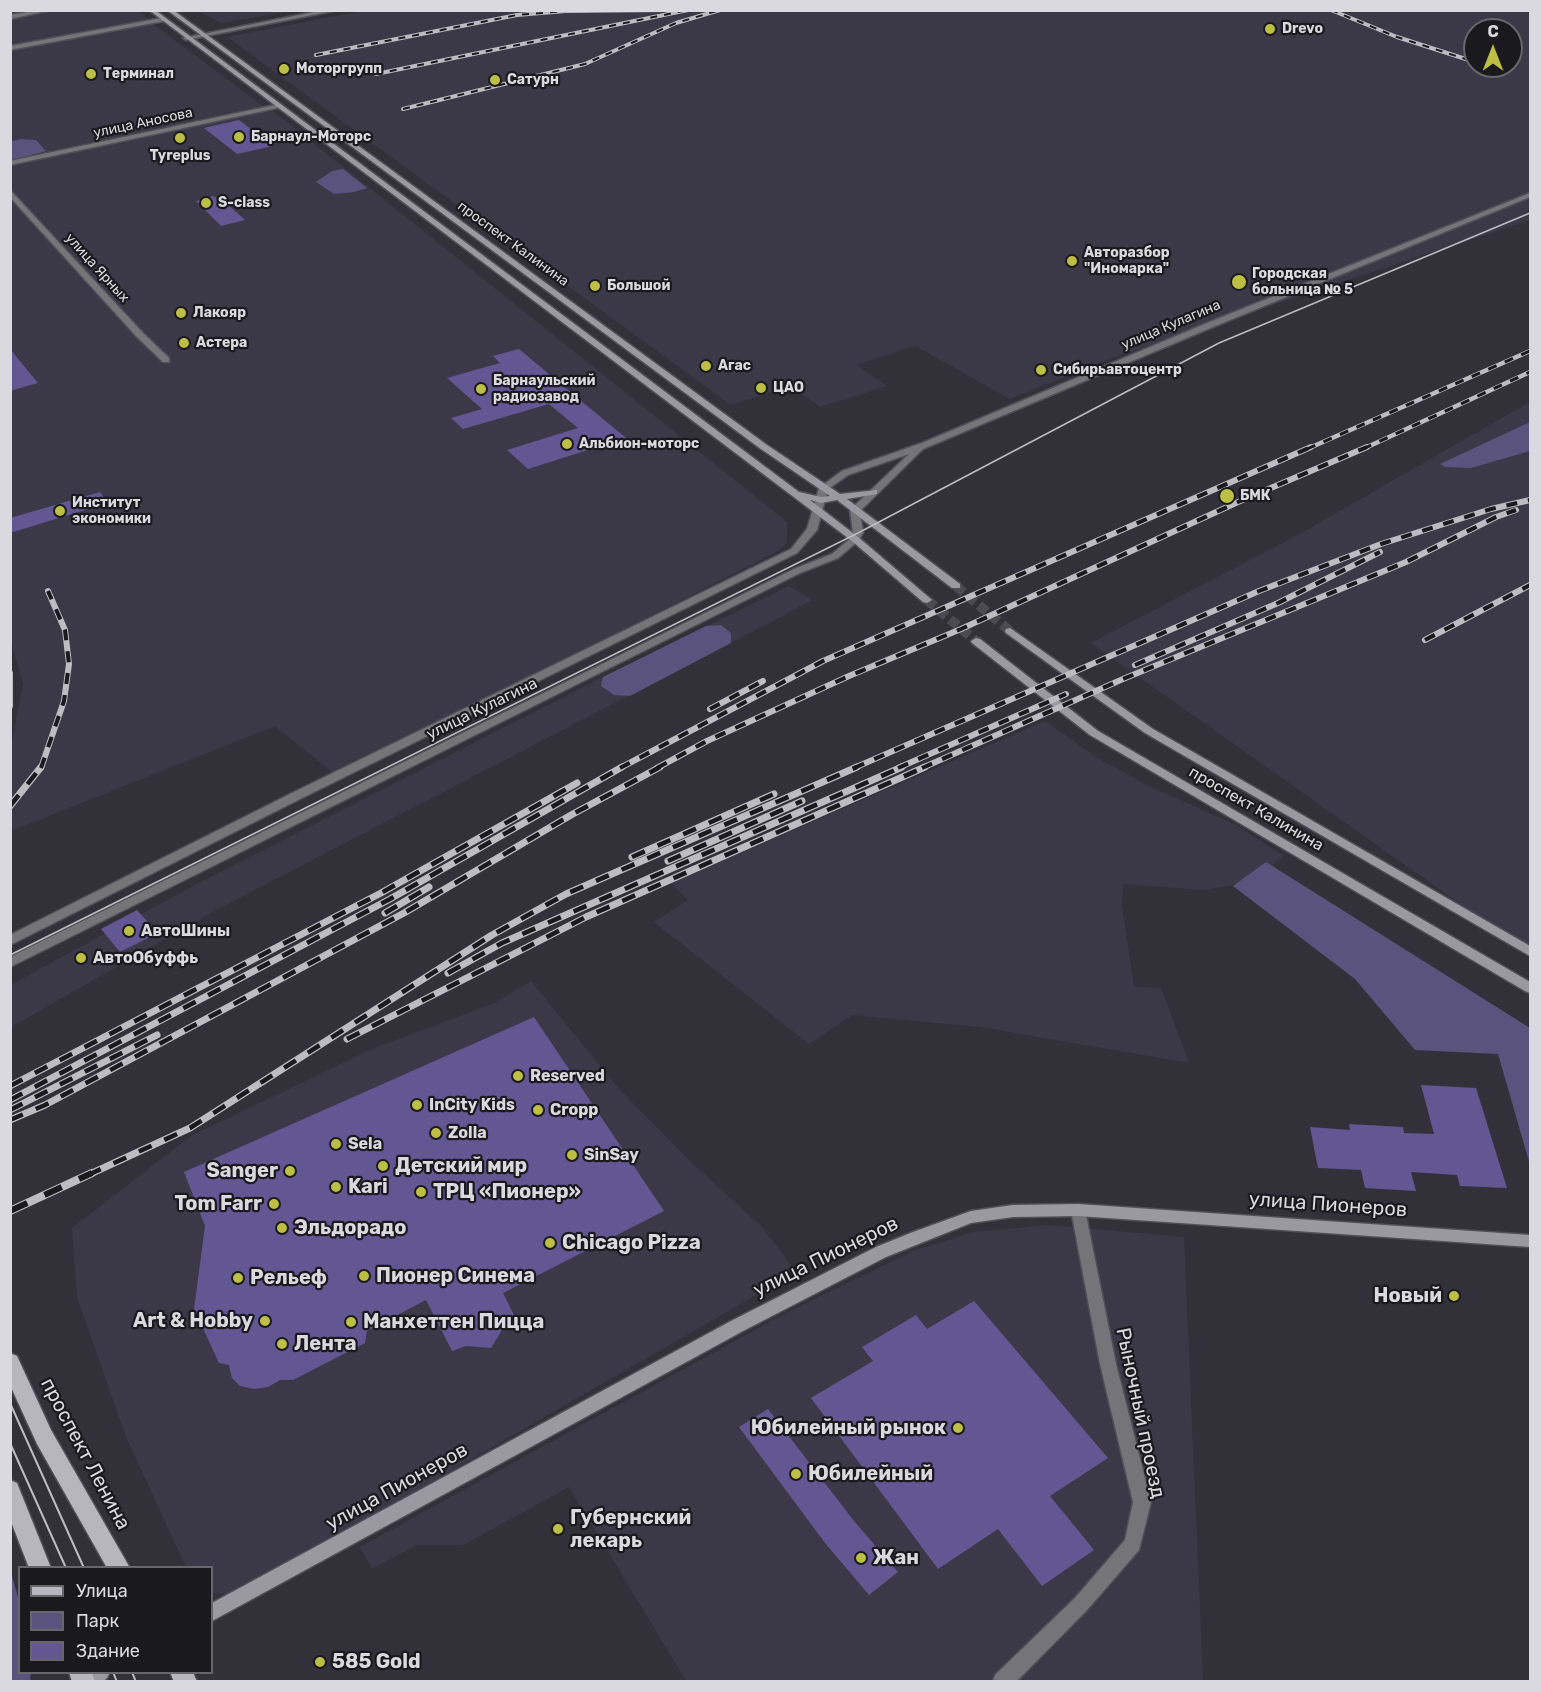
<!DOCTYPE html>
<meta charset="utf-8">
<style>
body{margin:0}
#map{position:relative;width:1541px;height:1692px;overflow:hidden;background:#32313a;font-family:Rubik,sans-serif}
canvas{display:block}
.frame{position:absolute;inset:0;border:12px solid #dad9df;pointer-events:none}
.legend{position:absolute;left:18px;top:1566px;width:195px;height:108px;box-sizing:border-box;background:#1a191d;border:2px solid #67666b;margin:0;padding:8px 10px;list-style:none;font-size:18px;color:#dad9df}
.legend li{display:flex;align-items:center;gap:12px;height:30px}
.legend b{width:30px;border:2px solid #67666b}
.north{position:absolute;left:1463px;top:18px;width:60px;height:60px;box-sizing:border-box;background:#1a191d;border:2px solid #67666b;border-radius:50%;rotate:0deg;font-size:16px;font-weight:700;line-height:24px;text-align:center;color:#dad9df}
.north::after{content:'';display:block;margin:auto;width:21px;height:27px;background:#bcbf44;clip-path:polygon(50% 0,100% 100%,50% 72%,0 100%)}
</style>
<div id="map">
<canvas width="1541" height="1692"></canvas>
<div class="frame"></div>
<ul class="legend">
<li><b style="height:8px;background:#b7b6bf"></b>Улица</li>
<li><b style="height:16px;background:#5a537d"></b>Парк</li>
<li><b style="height:16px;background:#625793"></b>Здание</li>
</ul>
<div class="north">С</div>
</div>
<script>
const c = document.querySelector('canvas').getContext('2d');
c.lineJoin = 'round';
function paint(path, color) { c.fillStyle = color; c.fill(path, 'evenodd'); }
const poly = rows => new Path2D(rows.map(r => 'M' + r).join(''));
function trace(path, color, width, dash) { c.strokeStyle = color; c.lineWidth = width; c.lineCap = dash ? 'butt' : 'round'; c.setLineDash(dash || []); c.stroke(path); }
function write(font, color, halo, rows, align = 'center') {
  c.font = font + ' Rubik,sans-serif'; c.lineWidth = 4.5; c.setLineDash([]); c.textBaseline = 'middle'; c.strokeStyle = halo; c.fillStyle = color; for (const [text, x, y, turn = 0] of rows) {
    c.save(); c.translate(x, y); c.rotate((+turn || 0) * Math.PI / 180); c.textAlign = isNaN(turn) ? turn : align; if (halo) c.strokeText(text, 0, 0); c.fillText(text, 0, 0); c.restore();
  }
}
const built = poly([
 [367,10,1530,11,1530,220,1109,359,1010,399,915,346,856,365,887,386,820,407,790,386,731,405,227,37],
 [1475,30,1511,30,1511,66,1475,66],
 [11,11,137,11,150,20,11,46],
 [198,11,291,11,221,23],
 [153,24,263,106,11,159,11,50],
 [272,110,787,522,787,543,778,551,572,656,332,772,275,726,11,831,11,746,23,684,10,638,11,166],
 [1530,402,1530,948,1473,913,1091,643,1296,536],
 [789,586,813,600,218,909,11,1027,11,986,16,982,195,885,603,677],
 [1045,721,1096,757,1147,785,1236,825,1284,856,1249,882,1204,890,1123,884,1122,906,1134,987,1161,988,1189,1063,981,1027,852,1015,809,1044,654,922,688,900,671,883],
 [531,981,618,1088,692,1163,762,1227,796,1272,236,1595,212,1593,212,1568,186,1567,126,1437,77,1297,72,1228,191,1136,372,1049,492,1004],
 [1049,1225,1184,1237,1203,1681,686,1681,569,1487,463,1545,416,1545,372,1569,360,1547,782,1315,913,1251,973,1232]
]);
const green = poly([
 [22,139,36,140,46,151,11,161,11,141],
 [343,169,367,188,354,192,334,194,316,182,332,171],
 [1530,422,1530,451,1471,468,1445,467,1440,464],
 [721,625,731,633,731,643,630,696,614,695,601,686,603,677,706,626],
 [1266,862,1530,1028,1530,1165,1498,1054,1415,1050,1355,979,1233,886],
 [11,1572,19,1601,20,1672,31,1673,30,1681,11,1681]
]);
const building = poly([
 [239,120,273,146,237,154,204,128],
 [213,196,225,202,245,220,221,226,196,201],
 [10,349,38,383,10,391],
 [519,349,586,405,626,438,528,469,507,450,578,428,549,404,463,429,451,418,482,409,447,378,500,363,493,356],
 [100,492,108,503,10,533,10,518],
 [137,910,158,933,120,952,101,929],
 [534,1017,664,1211,503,1293,517,1321,502,1330,491,1348,466,1346,452,1351,426,1300,367,1331,365,1343,293,1380,280,1380,268,1387,254,1389,240,1386,232,1378,229,1365,219,1363,194,1309,205,1226,184,1172],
 [1421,1085,1476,1088,1507,1188,1460,1186,1457,1175,1411,1172,1416,1191,1365,1188,1361,1170,1318,1168,1310,1127,1350,1130,1349,1124,1403,1127,1404,1133,1434,1134],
 [974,1301,1108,1458,1050,1496,1094,1550,1042,1586,998,1529,938,1569,811,1398,873,1361,862,1347,916,1315,927,1329],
 [768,1409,854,1521,898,1572,869,1595,825,1543,739,1427]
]);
const secondaryTunnel = poly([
 [956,586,1010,631],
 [927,600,976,641]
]);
const street = poly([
 [37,10,51,10,10,19,10,15,37,10],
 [324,10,338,10,186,40,183,38,324,10],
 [162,18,164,21,10,50,10,46,162,18],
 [280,104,282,105,282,107,10,165,10,161,280,104],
 [10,190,143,333,169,358,169,362,163,362,137,337,10,197,10,190],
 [1530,193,1530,197,1213,327,923,449,860,511,863,533,858,541,838,558,800,573,10,967,10,957,794,569,832,554,851,538,853,533,850,510,852,508,909,454,848,475,828,489,817,530,797,553,300,799,10,945,10,935,292,793,791,549,807,529,819,488,842,471,922,443,1207,323,1530,193],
 [1078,1204,1083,1206,1085,1210,1116,1364,1151,1502,1139,1550,1087,1610,1016,1682,993,1682,995,1675,1075,1598,1125,1540,1133,1502,1100,1364,1071,1210,1073,1206,1078,1204]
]);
const secondary = poly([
 [149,10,155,10,799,492,821,497,830,496,761,449,167,10,173,10,767,445,840,494,877,490,877,494,847,499,960,584,960,588,952,588,837,500,821,503,810,500,858,537,932,600,927,603,923,602,852,541,149,10],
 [1010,628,1153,729,1530,946,1530,956,1145,733,1006,633,1005,631,1006,629,1010,628],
 [976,638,980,639,1098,731,1530,982,1530,993,1525,991,1090,735,972,643,971,641,976,638],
 [1078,1204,1530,1235,1530,1247,1078,1216,1013,1217,971,1223,886,1257,743,1331,212,1621,212,1603,731,1321,876,1247,913,1232,971,1211,1013,1205,1078,1204],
 [83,1672,110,1672,107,1678,102,1682,75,1682,77,1675,83,1672]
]);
const primary = poly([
 [10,1353,17,1356,51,1430,130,1568,107,1568,37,1444,10,1385,10,1353],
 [10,1480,17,1483,51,1568,29,1568,10,1519,10,1480],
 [69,1672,92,1672,95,1682,72,1682,69,1672],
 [170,1672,193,1672,197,1682,174,1682,170,1672]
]);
const tramFar1 = poly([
 [10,955,858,533,1219,343,1530,213]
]);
const tram = poly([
 [10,1403,84,1568],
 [10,1443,66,1568],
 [113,1672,117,1682],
 [132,1672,136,1682]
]);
const railFar4 = poly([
 [1331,10,1397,37,1475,62],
 [316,55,517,15,566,11,666,10],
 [1488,66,1497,69],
 [376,74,688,10],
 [403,109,585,64,676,23,720,10]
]);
const railFar3 = poly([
 [1307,449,1530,351],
 [1363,449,1530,372]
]);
const railFar2 = poly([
 [1425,640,1530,585],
 [1135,665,1278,603,1380,552],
 [10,673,10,706],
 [710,709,763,681],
 [41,768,64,701,69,664,65,630,48,591],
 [620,768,823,661,1311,447],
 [657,768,707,741,849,676,961,629,1238,502,1367,447],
 [854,768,1259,591,1381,544,1491,509,1530,500],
 [898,768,1066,694],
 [922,768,1123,679,1406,562,1496,517,1516,510]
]);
const railFar1 = poly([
 [10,806,41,767],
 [632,857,774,794],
 [668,861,802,801],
 [385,913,429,887],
 [448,973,502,943,902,767],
 [347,1039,586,917,925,767],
 [10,1086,381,893,577,783],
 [10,1100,390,899,622,767],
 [10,1110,157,1035],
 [10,1120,45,1105,404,913,571,815,660,767],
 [88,1175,190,1128,492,935,566,894,857,767]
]);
const rail = poly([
 [10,1211,92,1173]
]);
const markers = [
 [1270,29,6,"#bcbf44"],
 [284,69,6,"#bcbf44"],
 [91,74,6,"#bcbf44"],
 [495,80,6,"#bcbf44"],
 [239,137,6,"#bcbf44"],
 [180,138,6,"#bcbf44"],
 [206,203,6,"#bcbf44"],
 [1072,261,6,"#bcbf44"],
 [1239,282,8,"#bcbf44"],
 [595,286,6,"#bcbf44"],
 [181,313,6,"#bcbf44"],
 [184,343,6,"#bcbf44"],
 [706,366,6,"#bcbf44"],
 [1041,370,6,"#bcbf44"],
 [761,388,6,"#bcbf44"],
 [481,389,6,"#bcbf44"],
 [567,444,6,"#bcbf44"],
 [1227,496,8,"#bcbf44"],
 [60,511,6,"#bcbf44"],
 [129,931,6,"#bcbf44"],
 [81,958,6,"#bcbf44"],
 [518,1076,6,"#bcbf44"],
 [417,1105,6,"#bcbf44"],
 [538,1110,6,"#bcbf44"],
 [436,1133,6,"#bcbf44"],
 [336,1144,6,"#bcbf44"],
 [572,1155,6,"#bcbf44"],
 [383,1166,6,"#bcbf44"],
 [290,1171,6,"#bcbf44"],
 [336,1187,6,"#bcbf44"],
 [421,1192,6,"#bcbf44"],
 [274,1204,6,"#bcbf44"],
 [282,1228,6,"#bcbf44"],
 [550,1243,6,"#bcbf44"],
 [364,1276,6,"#bcbf44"],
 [238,1278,6,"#bcbf44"],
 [1454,1296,6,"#bcbf44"],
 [265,1321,6,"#bcbf44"],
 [351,1322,6,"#bcbf44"],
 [282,1344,6,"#bcbf44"],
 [958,1428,6,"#bcbf44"],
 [796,1474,6,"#bcbf44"],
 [558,1529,6,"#bcbf44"],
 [861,1558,6,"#bcbf44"],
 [320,1662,6,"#bcbf44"]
];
const farPoinames = [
 ["Drevo",1282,29],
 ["Моторгрупп",296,69],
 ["Терминал",103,74],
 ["Сатурн",507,80],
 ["Барнаул-Моторс",251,137],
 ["Tyreplus",180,156,"center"],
 ["S-class",218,203],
 ["Авторазбор",1084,253],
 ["\"Иномарка\"",1084,269],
 ["Городская",1252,274],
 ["больница № 5",1252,290],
 ["Большой",607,286],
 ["Лакояр",193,313],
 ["Астера",196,343],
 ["Агас",718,366],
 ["Сибирьавтоцентр",1053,370],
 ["Барнаульский",493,381],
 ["радиозавод",493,397],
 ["ЦАО",773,388],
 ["Альбион-моторс",579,444],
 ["БМК",1240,496],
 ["Институт",72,503],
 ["экономики",72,519]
];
const farStreetnames = [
 ["улица Аносова",143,123,-12],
 ["проспект Калинина",513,244,36],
 ["улица Ярных",97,268,48],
 ["улица Кулагина",1171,325,-23]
];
const streetNames = [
 ["улица Кулагина",482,709,-26],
 ["проспект Калинина",1256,809,30]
];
const poiNames = [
 ["АвтоШины",141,931],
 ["АвтоОбуффь",93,958],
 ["Reserved",530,1076],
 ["InCity Kids",429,1105],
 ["Cropp",550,1110],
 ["Zolla",448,1133],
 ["Sela",348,1144],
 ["SinSay",584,1155]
];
const nearPoinames = [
 ["Детский мир",395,1166],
 ["Sanger",278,1171,"right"],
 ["Kari",348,1187],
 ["ТРЦ «Пионер»",433,1192],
 ["Tom Farr",262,1204,"right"],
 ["Эльдорадо",294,1228],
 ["Chicago Pizza",562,1243],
 ["Пионер Синема",376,1276],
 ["Рельеф",250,1278],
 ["Новый",1442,1296,"right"],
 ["Art & Hobby",253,1321,"right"],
 ["Манхеттен Пицца",363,1322],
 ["Лента",294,1344],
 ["Юбилейный рынок",946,1428,"right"],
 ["Юбилейный",808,1474],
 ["Губернский",570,1518],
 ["лекарь",570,1541],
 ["Жан",873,1558],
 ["585 Gold",332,1662]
];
const nearStreetnames = [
 ["улица Пионеров",1328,1205,4],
 ["улица Пионеров",826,1257,-26],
 ["Рыночный проезд",1140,1413,78],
 ["проспект Ленина",85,1454,62],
 ["улица Пионеров",397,1487,-29]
];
paint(built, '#3b3948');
paint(green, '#5a537d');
paint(building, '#625793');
trace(secondaryTunnel, '#4b4a53', 10, [10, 5]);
trace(street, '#504f58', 3);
trace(secondary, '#504f58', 3);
trace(primary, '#504f58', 3);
paint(street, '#757479');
paint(secondary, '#9a99a1');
paint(primary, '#b7b6bf');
trace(tramFar1, '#bdbcc2', 1.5);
trace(tram, '#bdbcc2', 2);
trace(railFar4, '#bdbcc2', 4);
trace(railFar3, '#bdbcc2', 4.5);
trace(railFar2, '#bdbcc2', 6);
trace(railFar1, '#bdbcc2', 7);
trace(rail, '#bdbcc2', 8);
trace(railFar4, '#1a191d', 2, [7]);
trace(railFar3, '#1a191d', 3, [9]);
trace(railFar2, '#1a191d', 4, [11]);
trace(railFar1, '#1a191d', 4.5, [14]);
trace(rail, '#1a191d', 6, [19]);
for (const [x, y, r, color] of markers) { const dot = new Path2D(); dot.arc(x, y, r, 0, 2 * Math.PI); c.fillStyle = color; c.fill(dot); trace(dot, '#1a191d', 2); }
write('bold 14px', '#dad9df', '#1a191d', farPoinames, 'left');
write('14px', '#dad9df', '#1a191d', farStreetnames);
write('16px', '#dad9df', '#1a191d', streetNames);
write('bold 16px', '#dad9df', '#1a191d', poiNames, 'left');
write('bold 20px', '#dad9df', '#1a191d', nearPoinames, 'left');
write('20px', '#dad9df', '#1a191d', nearStreetnames);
</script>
